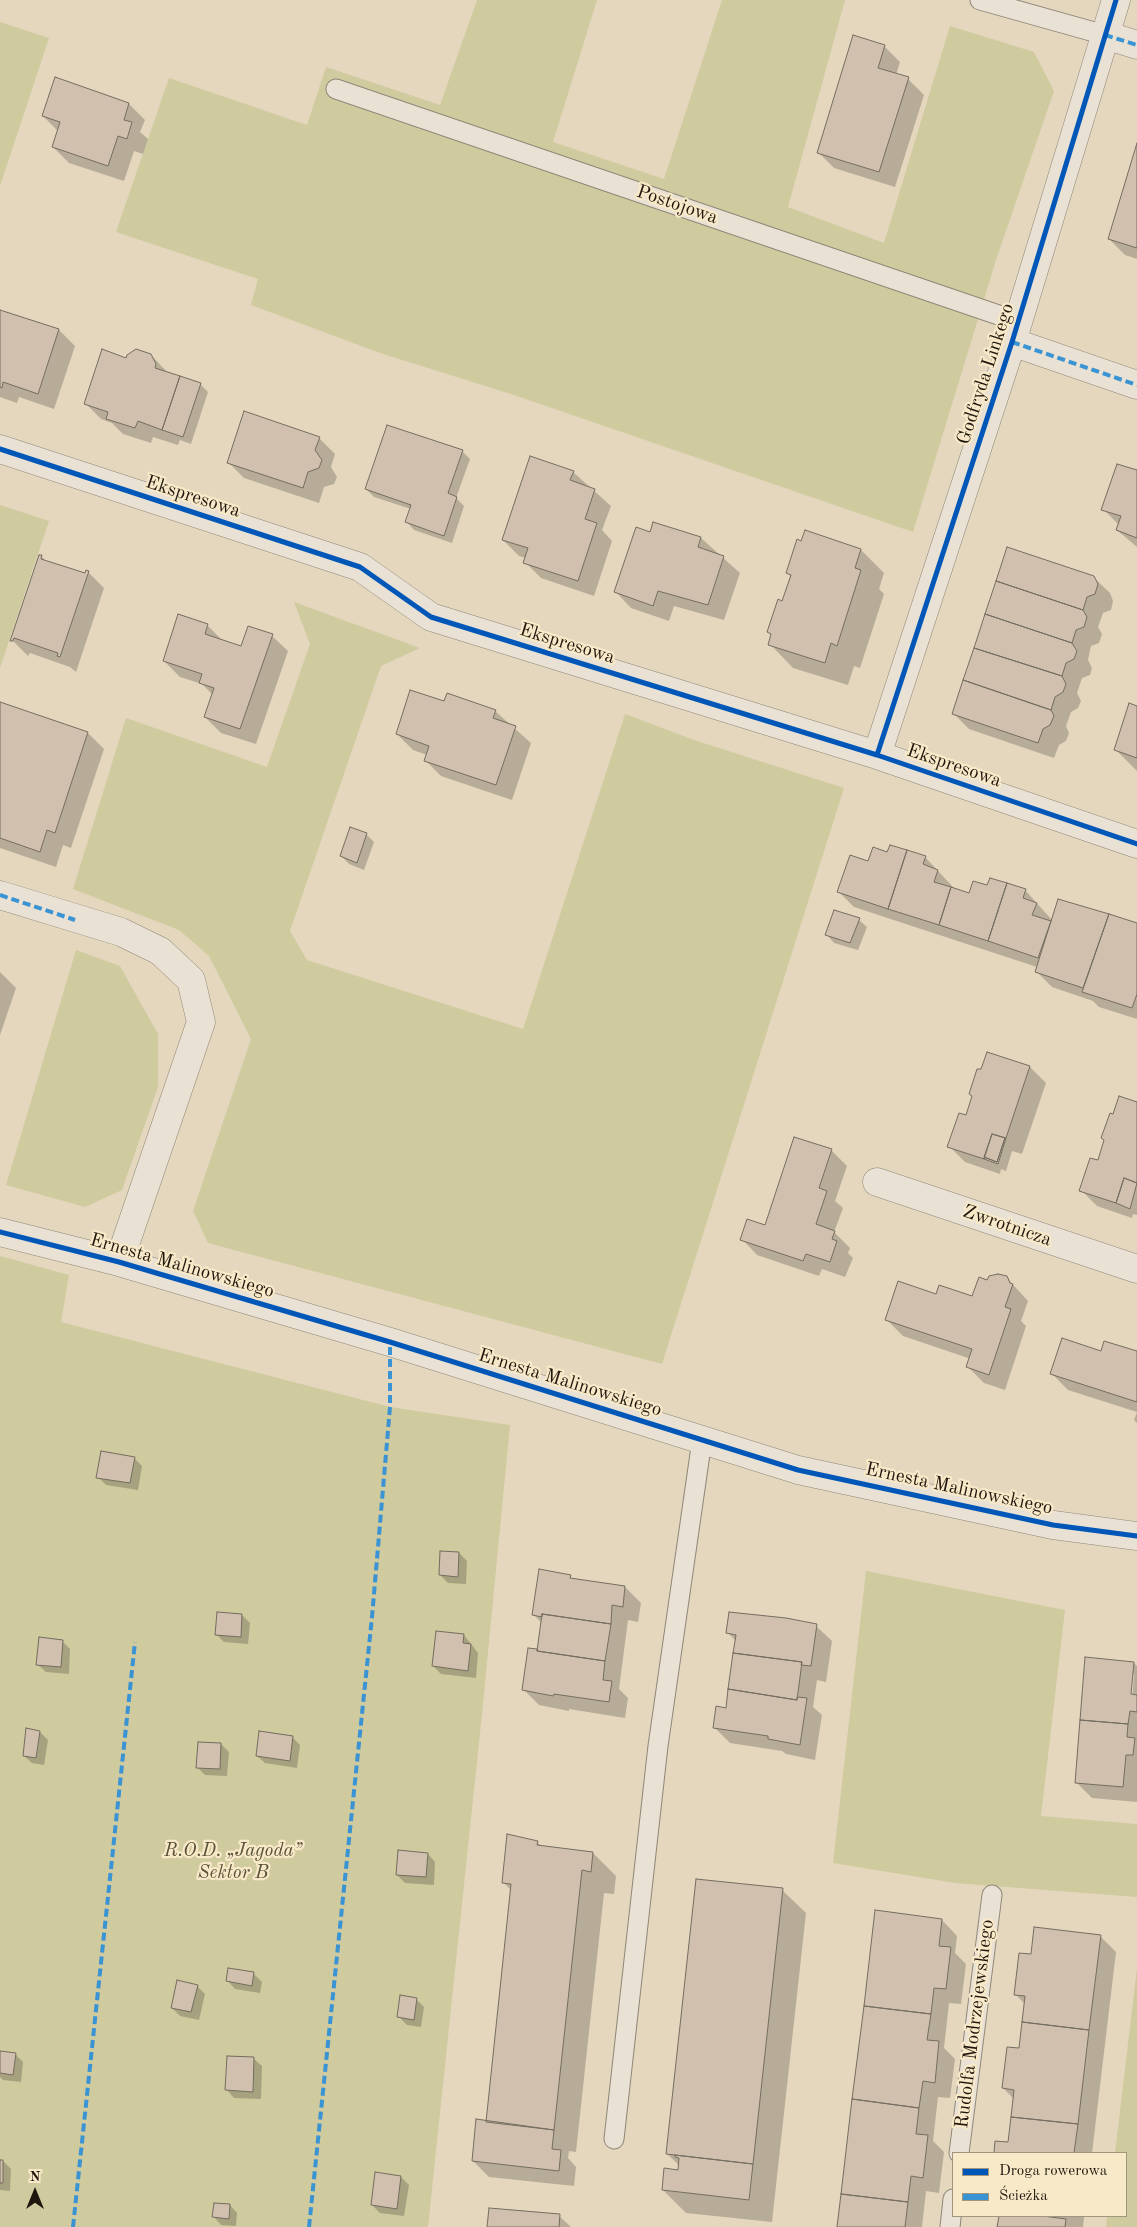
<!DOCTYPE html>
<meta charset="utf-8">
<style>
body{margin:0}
#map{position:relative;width:1137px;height:2227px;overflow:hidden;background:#e4d7bd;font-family:"Old Standard TT",serif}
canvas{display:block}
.legend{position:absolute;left:952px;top:2152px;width:175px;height:65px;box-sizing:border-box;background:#f8e9c9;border:1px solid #a1957e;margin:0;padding:6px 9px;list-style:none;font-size:15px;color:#1f170d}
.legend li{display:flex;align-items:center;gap:10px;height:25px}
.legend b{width:25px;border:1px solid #a1957e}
.north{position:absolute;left:10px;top:2167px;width:50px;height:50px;-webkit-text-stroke:4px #f8e9c9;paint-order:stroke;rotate:0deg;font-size:14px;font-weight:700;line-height:20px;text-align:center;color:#1f170d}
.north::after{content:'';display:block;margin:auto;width:18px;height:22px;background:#1f170d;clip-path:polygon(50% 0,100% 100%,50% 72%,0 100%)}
</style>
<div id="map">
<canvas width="1137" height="2227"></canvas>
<ul class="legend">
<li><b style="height:6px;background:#0057b8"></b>Droga rowerowa</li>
<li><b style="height:6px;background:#3a93d2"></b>Ścieżka</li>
</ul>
<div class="north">N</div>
</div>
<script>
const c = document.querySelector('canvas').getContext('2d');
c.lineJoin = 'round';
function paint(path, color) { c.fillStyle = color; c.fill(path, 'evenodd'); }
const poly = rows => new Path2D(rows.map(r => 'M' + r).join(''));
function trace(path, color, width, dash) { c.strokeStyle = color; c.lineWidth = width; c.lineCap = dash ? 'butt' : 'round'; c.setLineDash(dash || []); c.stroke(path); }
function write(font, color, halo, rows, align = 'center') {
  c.font = font + ' "Old Standard TT",serif'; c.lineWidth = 4.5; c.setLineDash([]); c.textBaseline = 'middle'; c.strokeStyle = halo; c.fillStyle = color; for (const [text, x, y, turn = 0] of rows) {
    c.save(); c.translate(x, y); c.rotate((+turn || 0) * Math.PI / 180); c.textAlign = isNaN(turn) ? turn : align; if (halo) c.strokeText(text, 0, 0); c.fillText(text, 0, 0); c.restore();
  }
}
const green = poly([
 [477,0,597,0,553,142,664,179,722,0,845,0,788,207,884,243,950,26,1034,52,1054,91,996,260,913,532,514,395,380,353,251,305,258,279,116,232,169,78,307,125,326,67,440,105],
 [0,22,49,38,0,186],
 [0,505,49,521,0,668],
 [294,602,420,648,381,666,290,931,307,960,523,1029,625,714,694,740,844,788,662,1364,208,1243,193,1211,251,1039,209,956,179,930,73,889,126,718,267,767,310,644],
 [76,950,120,966,158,1034,158,1087,122,1190,85,1207,6,1185],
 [0,1256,69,1275,61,1322,390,1407,510,1425,482,1714,428,2227,0,2227],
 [866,1571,1065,1610,1041,1816,1137,1824,1137,1897,955,1883,833,1863],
 [1137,1968,1137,2227,1106,2227,1107,2216,1126,2216,1126,2153,1115,2153]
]);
const shadow = poly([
 [884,46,900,62,896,75,908,79,924,95,895,187,834,168,818,152],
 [129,104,145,120,140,132,148,139,143,154,134,151,124,181,69,163,53,147,58,131,43,116],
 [1137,148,1137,259,1125,255,1109,239],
 [0,311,59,330,75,346,54,409,19,397,17,403,0,397],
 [151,355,168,373,200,384,208,392,191,444,180,440,178,445,153,437,151,443,123,434,112,423,101,419,85,403,127,360],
 [319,438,335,454,331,467,337,477,334,484,324,487,319,503,244,478,228,462],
 [462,451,470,459,456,498,464,506,452,543,414,530,407,522,411,509,374,497,366,489],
 [573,472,611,506,602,530,612,541,594,596,541,578,525,562,526,558,519,556,503,540],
 [1137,472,1137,547,1117,530,1119,525,1103,509],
 [654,524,701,538,740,573,724,620,674,606,669,621,631,608,616,592,651,533],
 [861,550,884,573,879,589,884,594,860,668,854,666,848,685,793,668,770,644,772,636,768,632,783,602,791,577,788,573],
 [41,556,47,562,86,575,88,572,104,588,76,672,70,667,30,653,28,656,12,640],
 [1093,577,1110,593,1113,601,1111,610,1103,613,1098,627,1102,634,1099,643,1091,646,1088,660,1092,668,1090,675,1082,678,1077,693,1081,701,1078,708,1071,712,1066,726,1069,733,1066,741,1059,745,1054,758,969,729,953,713],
 [207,625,224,642,242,648,272,636,288,651,256,744,221,733,205,717,213,695,202,684,180,677,164,661],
 [445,703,495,711,531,743,512,800,441,776,425,760,427,755,413,750,397,734],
 [1,704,88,733,104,749,71,848,63,845,56,867,0,848],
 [1137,707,1137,771,1116,750],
 [366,834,374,842,364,870,349,864,341,856],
 [891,846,926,858,953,887,953,889,970,895,988,887,1025,890,1052,920,1059,900,1137,926,1137,1019,1099,1007,1093,1001,1052,987,1036,971,1037,967,854,907,838,891,869,862,888,853],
 [859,920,867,927,858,950,834,943,827,935],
 [0,972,16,988,0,1035],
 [1030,1067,1046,1083,1022,1154,1012,1151,1006,1171,1001,1169,1000,1174,965,1162,949,1146,967,1117],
 [1137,1103,1137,1215,1133,1214,1132,1218,1097,1206,1081,1190,1098,1162,1114,1116],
 [795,1139,832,1151,847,1166,835,1201,843,1208,834,1232,850,1248,848,1253,853,1258,845,1277,822,1269,819,1276,757,1255,742,1239,766,1227],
 [1006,1277,1028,1301,1021,1321,1026,1326,1005,1390,984,1383,968,1367,971,1359,903,1336,887,1320,937,1296,973,1297,988,1281],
 [1101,1352,1137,1354,1137,1423,1134,1420,1137,1412,1068,1390,1052,1374],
 [134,1458,142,1466,138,1490,106,1485,98,1477],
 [459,1553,467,1561,466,1584,448,1583,440,1575],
 [570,1577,573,1580,625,1587,641,1603,638,1622,628,1620,619,1689,628,1698,625,1718,569,1709,569,1711,539,1705,523,1689,529,1649,538,1651,542,1623,534,1615],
 [242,1615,250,1623,248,1644,224,1642,216,1634],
 [816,1626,832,1641,826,1682,817,1680,813,1707,822,1715,815,1760,786,1754,782,1751,730,1743,714,1727,727,1709,736,1641,728,1633],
 [464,1635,478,1653,476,1678,441,1674,433,1666],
 [62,1641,70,1649,69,1674,46,1672,38,1665],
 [1134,1663,1137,1666,1137,1802,1092,1798,1076,1782],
 [1132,1675,1134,1675,1132,1700,1129,1700],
 [40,1732,48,1740,44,1765,32,1763,24,1756],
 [292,1737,300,1745,297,1768,265,1763,257,1756],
 [221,1744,229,1752,227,1776,205,1775,197,1767],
 [537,1842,542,1847,593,1853,616,1876,614,1894,604,1893,576,2152,569,2151,568,2158,576,2167,574,2186,489,2177,473,2161,487,2122,512,1891,503,1882],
 [428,1854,435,1862,434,1885,405,1883,397,1875],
 [782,1890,806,1913,772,2222,686,2213,663,2190,679,2171,680,2166,667,2154],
 [942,1920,957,1936,955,1953,966,1964,961,2004,949,2003,944,2048,955,2059,950,2098,938,2097,933,2141,944,2152,939,2193,926,2191,922,2227,838,2227],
 [1100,1936,1116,1952,1092,2153,995,2153,997,2142,1009,2143,1014,2099,1003,2088,1020,2050,1026,2005,1015,1994,1032,1955],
 [229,1970,254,1974,262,1982,260,1993,235,1989,228,1981],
 [197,1986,205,1994,199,2020,180,2016,172,2008],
 [416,1999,424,2007,421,2027,407,2025,399,2017],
 [0,2053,15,2054,23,2062,21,2082,3,2080,0,2077],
 [254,2059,262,2066,261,2099,234,2098,227,2090],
 [0,2161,3,2161,11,2169,10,2191,0,2190],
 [401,2177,409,2185,404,2216,380,2213,372,2205],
 [230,2205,237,2213,236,2226,221,2225,214,2217],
 [559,2216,571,2227,489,2227],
 [1000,2216,1084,2216,1083,2227,998,2227]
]);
const building = poly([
 [853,35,885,45,878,68,909,77,879,172,817,153,853,35],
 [55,77,129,103,124,120,132,122,127,139,118,136,108,166,52,147,60,122,42,116,55,77],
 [1137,143,1137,248,1108,239,1137,143],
 [0,310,59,329,38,394,3,382,2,388,0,387,0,310],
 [102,349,126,358,127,355,136,349,151,354,156,364,155,368,180,376,162,430,138,421,135,428,106,419,108,412,84,404,102,349],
 [180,376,201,383,183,437,162,430,180,376],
 [244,411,320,437,315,450,322,460,319,468,308,472,303,488,227,463,244,411],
 [387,425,463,450,448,493,457,497,444,536,405,522,411,505,365,489,387,425],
 [530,456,574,471,570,480,595,489,585,519,597,523,578,581,523,563,528,548,502,540,530,456],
 [1117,464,1137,470,1137,538,1116,530,1121,516,1101,510,1117,464],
 [653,522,701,537,698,547,724,556,708,605,658,591,653,606,614,592,636,527,650,532,653,522],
 [805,530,861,549,855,568,861,570,837,646,831,643,825,663,768,645,771,634,767,632,778,599,782,601,791,575,786,573,797,539,801,541,805,530],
 [1007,547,1094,576,1098,584,1095,594,1087,597,1083,610,996,581,1007,547],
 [39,555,42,555,41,559,85,573,86,570,89,571,60,657,57,656,58,653,14,638,13,641,10,641,39,555],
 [996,581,1083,610,1087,617,1084,627,1076,630,1072,643,985,614,996,581],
 [178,614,208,624,205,634,241,646,248,626,273,634,240,729,204,717,214,688,199,683,202,674,163,661,178,614],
 [985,614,1072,643,1077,651,1074,659,1066,663,1062,676,974,648,985,614],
 [974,648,1062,676,1066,684,1063,692,1055,697,1051,710,963,680,974,648],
 [963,680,1051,710,1054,716,1050,725,1043,729,1038,743,952,714,963,680],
 [410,690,444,701,447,693,496,710,493,718,516,726,496,785,424,761,429,746,396,734,410,690],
 [0,702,88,732,55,833,47,830,40,852,0,838,0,702],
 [1129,703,1137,706,1137,758,1114,750,1129,703],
 [350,827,367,833,357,863,340,856,350,827],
 [890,845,907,850,888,909,837,892,850,855,868,861,873,847,887,852,890,845],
 [907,850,926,856,923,864,938,870,934,882,951,887,939,925,888,909,907,850],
 [990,878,1007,883,988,941,939,925,951,887,969,893,973,881,987,885,990,878],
 [1007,883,1026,889,1023,898,1037,903,1032,915,1051,921,1038,958,988,941,1007,883],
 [1058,899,1109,914,1083,988,1035,972,1058,899],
 [834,910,860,918,850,943,825,935,834,910],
 [1109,914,1137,923,1137,994,1132,1008,1082,992,1109,914],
 [987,1052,1030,1066,1006,1138,992,1134,984,1159,947,1147,959,1113,966,1115,972,1096,969,1094,977,1069,981,1069,987,1052],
 [1119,1096,1137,1102,1137,1183,1124,1178,1116,1203,1079,1191,1090,1158,1098,1160,1104,1140,1101,1138,1110,1113,1113,1114,1119,1096],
 [992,1134,1005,1138,997,1162,984,1157,992,1134],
 [794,1137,832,1149,819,1188,827,1191,816,1224,835,1231,832,1239,837,1241,830,1262,806,1254,803,1261,740,1240,747,1219,765,1225,794,1137],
 [1005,1138,1006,1138,998,1164,984,1159,984,1157,997,1162,1005,1138],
 [1124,1178,1137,1183,1130,1209,1116,1203,1124,1178],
 [998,1274,1007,1276,1010,1283,1013,1284,1005,1307,1011,1309,989,1375,966,1367,972,1349,885,1320,898,1281,936,1294,939,1285,972,1296,979,1277,987,1280,989,1276,998,1274],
 [1062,1338,1101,1351,1104,1341,1137,1351,1137,1402,1050,1374,1062,1338],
 [101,1451,135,1457,130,1483,96,1478,101,1451],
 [440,1551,459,1552,458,1577,439,1575,440,1551],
 [539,1569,571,1575,570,1578,625,1586,623,1607,612,1605,611,1624,542,1614,542,1617,532,1615,539,1569],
 [217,1612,242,1614,241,1637,215,1635,217,1612],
 [729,1612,786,1618,817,1624,811,1666,801,1665,802,1662,733,1653,736,1635,726,1633,729,1612],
 [542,1614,611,1624,605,1661,537,1651,542,1614],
 [436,1631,464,1634,463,1643,471,1644,468,1671,432,1666,436,1631],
 [39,1637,63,1640,61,1667,36,1665,39,1637],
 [528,1648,537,1649,537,1651,605,1661,603,1680,612,1681,609,1702,554,1694,553,1696,522,1690,528,1648],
 [733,1653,802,1662,797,1700,728,1689,733,1653],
 [1085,1657,1134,1662,1131,1694,1137,1695,1137,1712,1130,1711,1128,1724,1080,1720,1085,1657],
 [728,1689,797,1700,797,1697,807,1698,800,1745,768,1739,768,1736,713,1728,716,1706,726,1708,728,1689],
 [1080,1720,1128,1724,1127,1737,1135,1738,1133,1755,1126,1755,1123,1787,1075,1783,1080,1720],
 [26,1728,40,1731,36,1758,23,1756,26,1728],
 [259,1731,293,1736,290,1761,256,1756,259,1731],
 [198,1742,221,1743,220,1769,196,1768,198,1742],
 [507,1834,538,1841,537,1845,593,1852,591,1872,582,1870,554,2130,486,2122,511,1884,502,1883,507,1834],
 [398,1850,428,1853,426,1877,396,1875,398,1850],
 [696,1879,783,1888,753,2164,666,2154,696,1879],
 [875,1910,942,1919,939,1946,951,1947,946,1989,934,1988,931,2014,864,2006,875,1910],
 [1034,1927,1101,1935,1089,2030,1022,2022,1025,1996,1014,1995,1019,1953,1031,1954,1034,1927],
 [228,1968,254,1972,252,1986,226,1981,228,1968],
 [177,1980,198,1985,191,2012,171,2008,177,1980],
 [400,1995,417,1998,414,2020,397,2017,400,1995],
 [864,2006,931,2014,927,2040,939,2041,935,2083,923,2081,919,2108,852,2099,864,2006],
 [1022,2022,1089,2030,1078,2124,1011,2117,1014,2090,1002,2088,1007,2047,1019,2048,1022,2022],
 [0,2051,16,2053,13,2075,0,2073,0,2051],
 [227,2056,254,2057,253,2092,225,2090,227,2056],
 [852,2099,919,2108,916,2134,928,2135,923,2178,911,2176,908,2202,841,2194,852,2099],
 [1011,2117,1078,2124,1074,2153,994,2153,995,2141,1008,2142,1011,2117],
 [476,2119,554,2130,552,2149,561,2150,559,2171,472,2161,476,2119],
 [675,2155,753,2164,749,2200,662,2190,664,2168,678,2170,679,2158,675,2157,675,2155],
 [0,2160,3,2160,3,2183,0,2183,0,2160],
 [375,2172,401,2176,397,2209,371,2205,375,2172],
 [841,2194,908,2202,905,2227,837,2227,841,2194],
 [214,2203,230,2204,229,2219,212,2217,214,2203],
 [489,2208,560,2214,559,2227,487,2227,489,2208],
 [999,2216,1043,2216,1066,2219,1065,2227,997,2227,999,2216]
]);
const lane = poly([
 [980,0,1105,35],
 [336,89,1019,322],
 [614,2139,658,1746,702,1440],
 [959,2153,992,1895],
 [950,2227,953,2199]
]);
const street = poly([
 [1105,35,1137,45],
 [1012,342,1137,385],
 [0,449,360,567,431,617,877,755,1137,844],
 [877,755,1012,342,1116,0],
 [0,895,121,932,160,951,191,980,201,1022,119,1262],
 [877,1182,1137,1269],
 [0,1232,119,1262,390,1342,798,1470,1053,1525,1137,1536]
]);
const quiet = poly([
 [1105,35,1137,45],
 [1012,342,1137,385],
 [0,895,75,920],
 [73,2227,135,1642],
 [309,2227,372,1617,390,1407,390,1342]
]);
const cycleway = poly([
 [0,449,360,567,431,617,877,755,1137,844],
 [877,755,1012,342,1116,0],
 [0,1232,119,1262,390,1342,798,1470,1053,1525,1137,1536]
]);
const streetNames = [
 ["Postojowa",677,205,19],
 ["Godfryda Linkego",986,374,-72],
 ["Ekspresowa",193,497,18],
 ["Ekspresowa",567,644,17],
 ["Ekspresowa",954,766,19],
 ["Zwrotnicza",1007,1226,19],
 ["Ernesta Malinowskiego",182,1266,16],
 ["Ernesta Malinowskiego",570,1383,17],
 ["Ernesta Malinowskiego",959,1489,12],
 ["Rudolfa Modrzejewskiego",975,2024,-83]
];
const parkNames = [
 ["R.O.D. „Jagoda”",233,1851],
 ["Sektor B",233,1873]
];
paint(green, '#d0ca9f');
paint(shadow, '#0003');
paint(building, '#d1c0ad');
trace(building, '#746d60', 1);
trace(lane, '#8f8778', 21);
trace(street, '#8f8778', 29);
trace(lane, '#e8e1d4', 19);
trace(street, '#e8e1d4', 28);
trace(quiet, '#3a93d2', 4, [8, 4]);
trace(cycleway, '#0057b8', 5);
write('19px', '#1f170d', '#f8e9c9', streetNames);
write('italic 19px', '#575238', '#f8e9c9', parkNames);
</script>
